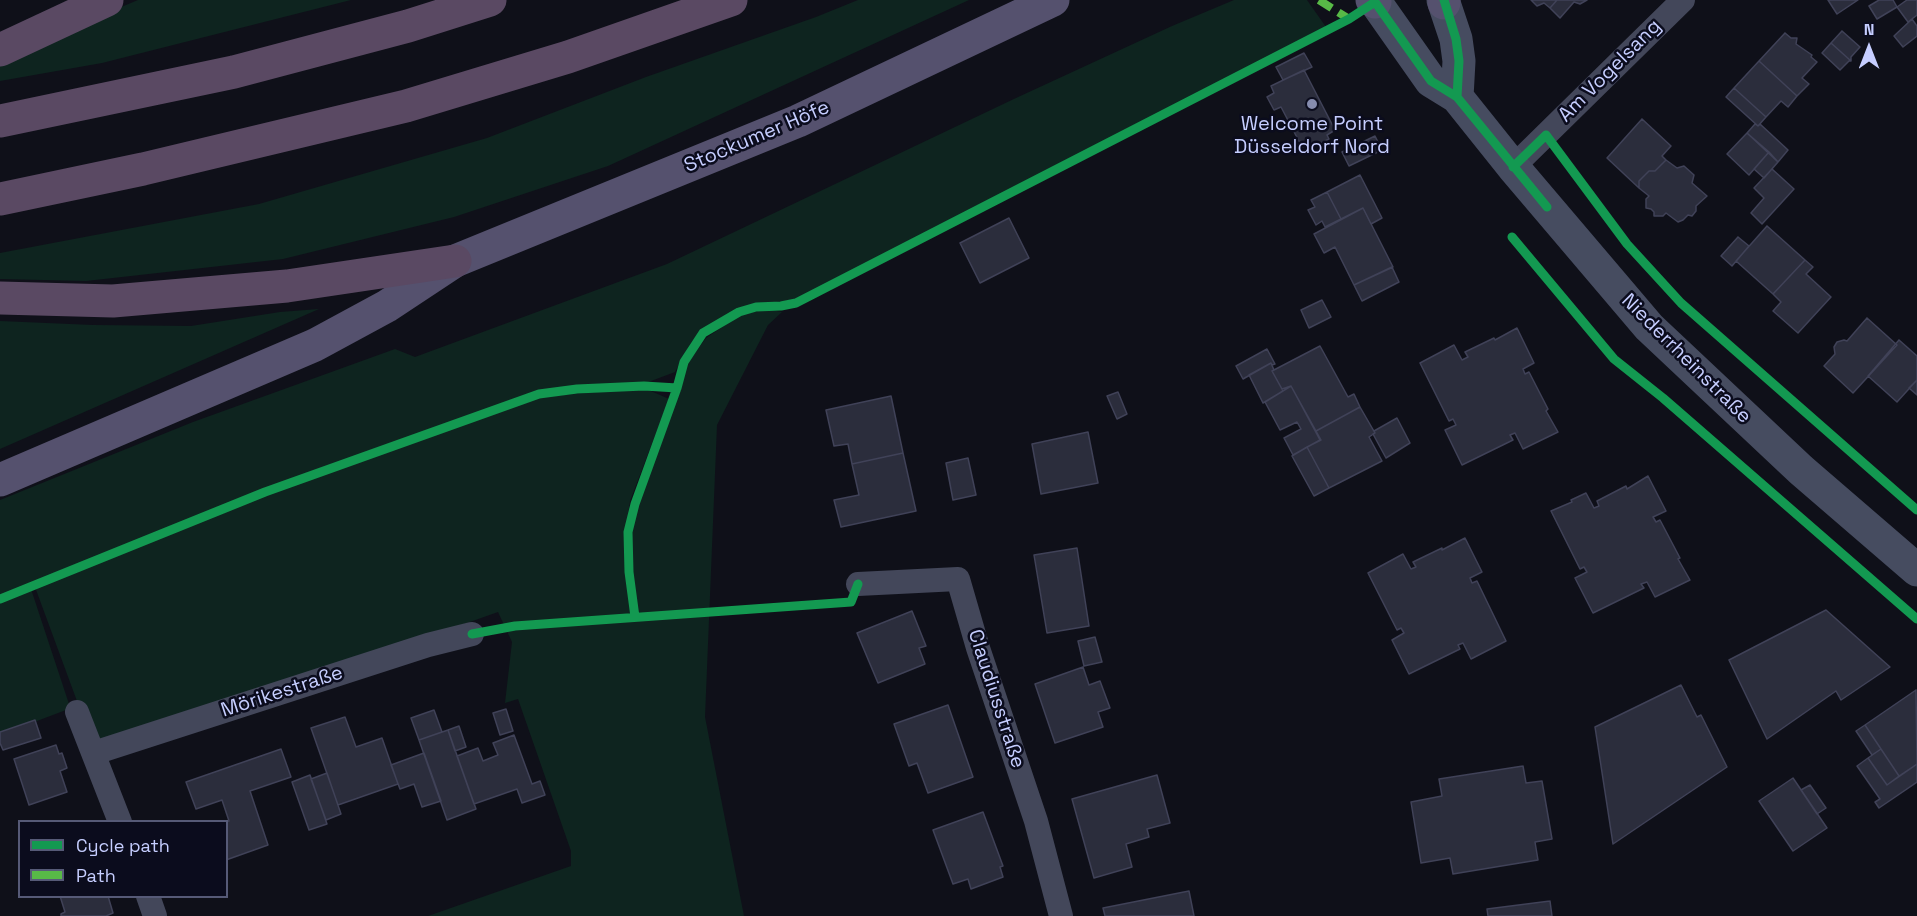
<!DOCTYPE html>
<meta charset="utf-8">
<style>
body{margin:0}
#map{position:relative;width:1917px;height:916px;overflow:hidden;background:#0f1019;font-family:"Space Grotesk",sans-serif}
canvas{display:block}
.legend{position:absolute;left:18px;top:820px;width:210px;height:78px;box-sizing:border-box;background:#0b0c1d;border:2px solid #565a77;margin:0;padding:8px 10px;list-style:none;font-size:18px;color:#c6ceff}
.legend li{display:flex;align-items:center;gap:12px;height:30px}
.legend b{width:30px;border:2px solid #565a77}
.north{position:absolute;left:1839px;top:18px;width:60px;height:60px;-webkit-text-stroke:4px #0b0c1d;paint-order:stroke;rotate:0deg;font-size:16px;font-weight:700;line-height:24px;text-align:center;color:#c6ceff}
.north::after{content:'';display:block;margin:auto;width:21px;height:27px;background:#c6ceff;clip-path:polygon(50% 0,100% 100%,50% 72%,0 100%)}
</style>
<div id="map">
<canvas width="1917" height="916"></canvas>
<ul class="legend">
<li><b style="height:8px;background:#139951"></b>Cycle path</li>
<li><b style="height:8px;background:#58b947"></b>Path</li>
</ul>
<div class="north">N</div>
</div>
<script>
const c = document.querySelector('canvas').getContext('2d');
c.lineJoin = 'round';
function paint(path, color) { c.fillStyle = color; c.fill(path, 'evenodd'); }
const poly = rows => new Path2D(rows.map(r => 'M' + r).join(''));
function trace(path, color, width, dash) { c.strokeStyle = color; c.lineWidth = width; c.lineCap = dash ? 'butt' : 'round'; c.setLineDash(dash || []); c.stroke(path); }
function write(font, color, halo, rows, align = 'center') {
  c.font = font + ' "Space Grotesk",sans-serif'; c.lineWidth = 5; c.setLineDash([]); c.textBaseline = 'middle'; c.strokeStyle = halo; c.fillStyle = color; for (const [text, x, y, turn = 0] of rows) {
    c.save(); c.translate(x, y); c.rotate((+turn || 0) * Math.PI / 180); c.textAlign = isNaN(turn) ? turn : align; if (halo) c.strokeText(text, 0, 0); c.fillText(text, 0, 0); c.restore();
  }
}
const green = poly([
 [138,0,351,0,102,63,0,81,0,58],
 [858,0,969,0,608,166,454,217,283,259,86,281,0,279,0,253,259,204,487,138,646,77,816,17],
 [1234,0,1307,0,1326,27,795,300,750,305,737,309,700,332,691,343,675,372,643,384,578,386,537,391,265,491,0,598,0,500,193,422,395,349,415,357,667,264,1016,98,1172,26],
 [319,309,0,449,0,321,93,325,191,326,280,312],
 [767,309,782,312,768,325,717,425,705,717,744,916,428,916,571,866,571,851,518,699,505,703,512,642,498,612,128,743,100,743,88,731,35,587,265,495,504,408,540,397,644,388,669,399,630,501,626,531,631,530,637,505,680,391,686,365,706,338,740,315],
 [31,589,69,704,66,710,0,735,0,602]
]);
const building = poly([
 [1531,0,1557,0,1550,8,1544,3,1537,6,1531,0],
 [1557,0,1587,0,1580,4,1574,2,1560,18,1550,8,1557,0],
 [1828,0,1858,0,1837,14,1828,0],
 [1879,0,1893,0,1897,7,1877,19,1869,6,1879,0],
 [1907,0,1917,0,1917,15,1908,22,1897,7,1907,0],
 [1912,19,1917,26,1917,36,1903,47,1894,36,1912,19],
 [1842,31,1860,47,1851,57,1851,61,1831,43,1842,31],
 [1785,33,1791,38,1797,38,1796,44,1812,55,1811,57,1817,62,1802,78,1809,84,1797,96,1759,61,1785,33],
 [1831,43,1851,61,1849,61,1840,70,1822,53,1831,43],
 [1304,53,1312,67,1283,80,1276,67,1304,53],
 [1759,61,1797,96,1788,107,1781,101,1766,117,1734,88,1759,61],
 [1304,70,1335,130,1327,135,1329,139,1313,147,1311,143,1302,147,1281,107,1274,110,1267,97,1274,93,1271,86,1304,70],
 [1734,88,1766,117,1758,126,1726,97,1734,88],
 [1642,119,1671,146,1662,156,1666,160,1655,171,1649,171,1639,181,1639,188,1607,158,1642,119],
 [1755,124,1758,126,1760,124,1788,150,1778,162,1747,133,1755,124],
 [1747,133,1769,152,1749,175,1727,154,1747,133],
 [1375,136,1382,150,1349,166,1342,152,1375,136],
 [1769,152,1778,162,1764,178,1754,169,1769,152],
 [1666,160,1677,168,1684,166,1694,175,1692,183,1707,196,1696,206,1696,211,1692,216,1688,215,1683,220,1678,222,1666,213,1663,216,1654,216,1654,212,1651,209,1646,208,1646,199,1649,196,1639,188,1639,181,1649,171,1655,171,1666,160],
 [1772,169,1794,189,1762,224,1751,213,1764,198,1754,188,1772,169],
 [1360,175,1382,218,1371,224,1363,208,1341,219,1327,192,1360,175],
 [1327,192,1341,219,1325,227,1322,221,1316,225,1308,210,1315,207,1311,200,1327,192],
 [1363,208,1393,267,1354,285,1335,247,1324,253,1314,234,1363,208],
 [1009,218,1029,258,980,283,960,243,1009,218],
 [1767,226,1805,260,1773,294,1736,261,1767,226],
 [1738,237,1749,246,1732,266,1721,256,1738,237],
 [1805,260,1813,267,1806,274,1831,297,1798,333,1773,311,1781,302,1773,294,1805,260],
 [1392,267,1399,282,1362,301,1354,285,1392,267],
 [1322,300,1331,317,1309,328,1301,310,1322,300],
 [1867,318,1897,345,1853,393,1824,366,1835,354,1834,347,1837,342,1844,340,1847,341,1867,318],
 [1517,328,1534,363,1523,369,1525,374,1529,372,1548,409,1546,411,1558,432,1523,449,1515,433,1510,435,1513,440,1462,465,1445,430,1456,425,1453,419,1449,421,1420,363,1454,345,1462,360,1468,357,1465,352,1494,338,1495,340,1517,328],
 [1899,340,1917,356,1917,380,1897,402,1868,376,1899,340],
 [1320,346,1348,397,1354,394,1360,407,1316,431,1291,386,1282,389,1272,371,1320,346],
 [1267,349,1275,364,1272,365,1271,363,1243,379,1236,366,1267,349],
 [1271,363,1274,370,1272,371,1283,391,1263,403,1249,375,1271,363],
 [1917,380,1917,395,1909,388,1917,380],
 [1291,386,1320,440,1293,455,1284,438,1301,429,1297,422,1280,430,1265,402,1291,386],
 [1118,392,1127,414,1117,419,1107,396,1118,392],
 [891,396,903,453,852,464,848,444,834,446,826,410,891,396],
 [1360,407,1375,433,1369,437,1382,461,1329,488,1307,447,1321,440,1316,431,1360,407],
 [1397,418,1410,443,1386,458,1373,434,1375,433,1374,431,1397,418],
 [1088,432,1098,483,1041,494,1032,444,1088,432],
 [1307,447,1329,488,1314,496,1292,456,1307,447],
 [903,453,916,511,841,527,834,500,859,495,852,464,903,453],
 [968,458,976,495,953,500,946,463,968,458],
 [1648,476,1666,511,1653,517,1656,522,1660,520,1680,558,1678,559,1690,580,1655,597,1647,582,1641,584,1644,588,1593,613,1575,578,1587,572,1584,567,1580,569,1551,511,1572,502,1571,500,1586,493,1594,508,1599,506,1597,501,1626,486,1627,489,1648,476],
 [1465,538,1482,572,1470,578,1472,583,1477,581,1506,641,1471,659,1463,643,1458,645,1460,649,1409,674,1392,640,1404,633,1401,628,1397,630,1368,573,1403,554,1411,569,1416,567,1413,562,1442,548,1442,550,1465,538],
 [1077,548,1089,626,1047,633,1034,555,1077,548],
 [1826,610,1890,667,1841,700,1836,691,1767,739,1729,660,1826,610],
 [912,611,926,646,919,648,925,664,878,683,857,633,912,611],
 [1095,637,1102,662,1084,666,1078,641,1095,637],
 [1083,667,1089,685,1100,681,1110,708,1098,712,1103,727,1055,743,1035,684,1083,667],
 [1681,685,1697,717,1701,715,1727,767,1613,844,1595,727,1681,685],
 [1916,690,1917,764,1899,776,1865,725,1916,690],
 [948,705,973,777,928,793,917,763,909,766,894,724,948,705],
 [506,709,513,731,500,735,493,713,506,709],
 [434,710,442,732,419,740,411,718,434,710],
 [345,717,356,747,382,738,398,784,338,805,311,728,345,717],
 [35,720,41,738,3,750,0,743,0,732,35,720],
 [1865,725,1881,749,1872,755,1856,731,1865,725],
 [459,726,466,747,455,751,448,730,459,726],
 [448,730,476,809,447,820,419,740,448,730],
 [514,735,532,784,540,781,545,795,522,803,517,789,474,804,457,756,478,748,483,761,498,755,493,743,514,735],
 [56,745,59,754,62,753,67,768,60,771,67,792,29,805,14,759,56,745],
 [281,749,291,777,250,791,268,845,226,860,226,822,229,821,222,800,196,809,186,782,281,749],
 [1881,749,1899,776,1887,785,1868,758,1881,749],
 [424,753,441,801,422,807,414,784,400,789,391,765,424,753],
 [1868,758,1887,785,1917,764,1917,782,1879,808,1875,802,1880,799,1857,766,1868,758],
 [1523,766,1526,783,1542,781,1552,839,1535,842,1538,860,1453,874,1450,858,1421,863,1411,802,1442,796,1439,779,1523,766],
 [327,773,341,814,326,820,311,779,327,773],
 [310,775,327,824,309,830,292,782,310,775],
 [1157,775,1170,823,1147,829,1149,837,1126,844,1132,867,1094,878,1072,799,1157,775],
 [1793,778,1827,828,1793,851,1759,801,1793,778],
 [1810,785,1826,808,1817,814,1801,790,1810,785],
 [983,812,1003,866,1000,867,1003,877,971,889,968,879,953,884,933,830,983,812],
 [1189,891,1194,916,1105,916,1103,908,1189,891],
 [60,896,108,896,113,913,106,916,61,916,61,914,65,912,60,896],
 [1550,901,1552,916,1488,916,1487,909,1550,901]
]);
const minor = poly([
 [1513,167,1683,0],
 [858,584,958,579,978,648,1036,821,1061,916],
 [77,712,120,822],
 [94,753,428,645,472,634],
 [148,896,155,916]
]);
const secondary = poly([
 [1374,0,1431,81,1457,97,1513,167,1649,327,1801,470,1917,570],
 [1443,0,1456,39,1459,61,1457,97]
]);
const primary = poly([
 [1372,0,1375,2],
 [1444,0,1444,3],
 [0,480,315,345,387,306,455,261,798,121,1053,0]
]);
const motorway = poly([
 [0,50,107,0],
 [0,121,234,72,408,26,490,0],
 [0,199,143,169,406,106,568,57,731,0],
 [0,298,113,301,287,286,455,261]
]);
const quiet = poly([
 [1319,0,1349,19]
]);
const cycleway = poly([
 [1444,0,1456,39,1459,61,1457,97],
 [1513,167,1546,135,1627,244,1681,303,1917,510],
 [1512,237,1614,359,1663,398,1917,619],
 [0,599,265,492,539,394,577,389,644,386,677,388],
 [635,617,629,572,628,532,635,504,677,388,684,362,703,333,739,312,756,307,781,306,796,303,1349,19,1375,2,1431,81,1457,97,1547,207],
 [472,634,515,626,851,602,858,584]
]);
const markers = [
 [1312,104,6,"#868cae"]
];
const streetNames = [
 ["Am Vogelsang",1610,71,-45],
 ["Stockumer Höfe",757,137,-23],
 ["Niederrheinstraße",1686,359,45],
 ["Mörikestraße",282,692,-18],
 ["Claudiusstraße",996,699,72]
];
const poiNames = [
 ["Welcome Point",1312,125],
 ["Düsseldorf Nord",1312,148]
];
paint(green, '#0e241f');
paint(building, '#2b2d3c');
trace(building, '#404258', 1.5);
trace(minor, '#43475a', 24);
trace(secondary, '#464c60', 33);
trace(primary, '#55516e', 33);
trace(motorway, '#5a4963', 33);
trace(quiet, '#58b947', 8, [15, 8]);
trace(cycleway, '#139951', 9);
for (const [x, y, r, color] of markers) { const dot = new Path2D(); dot.arc(x, y, r, 0, 2 * Math.PI); c.fillStyle = color; c.fill(dot); trace(dot, '#0b0c1d', 2); }
write('20px', '#c6ceff', '#0b0c1d', streetNames);
write('20px', '#c6ceff', '#0b0c1d', poiNames);
</script>
